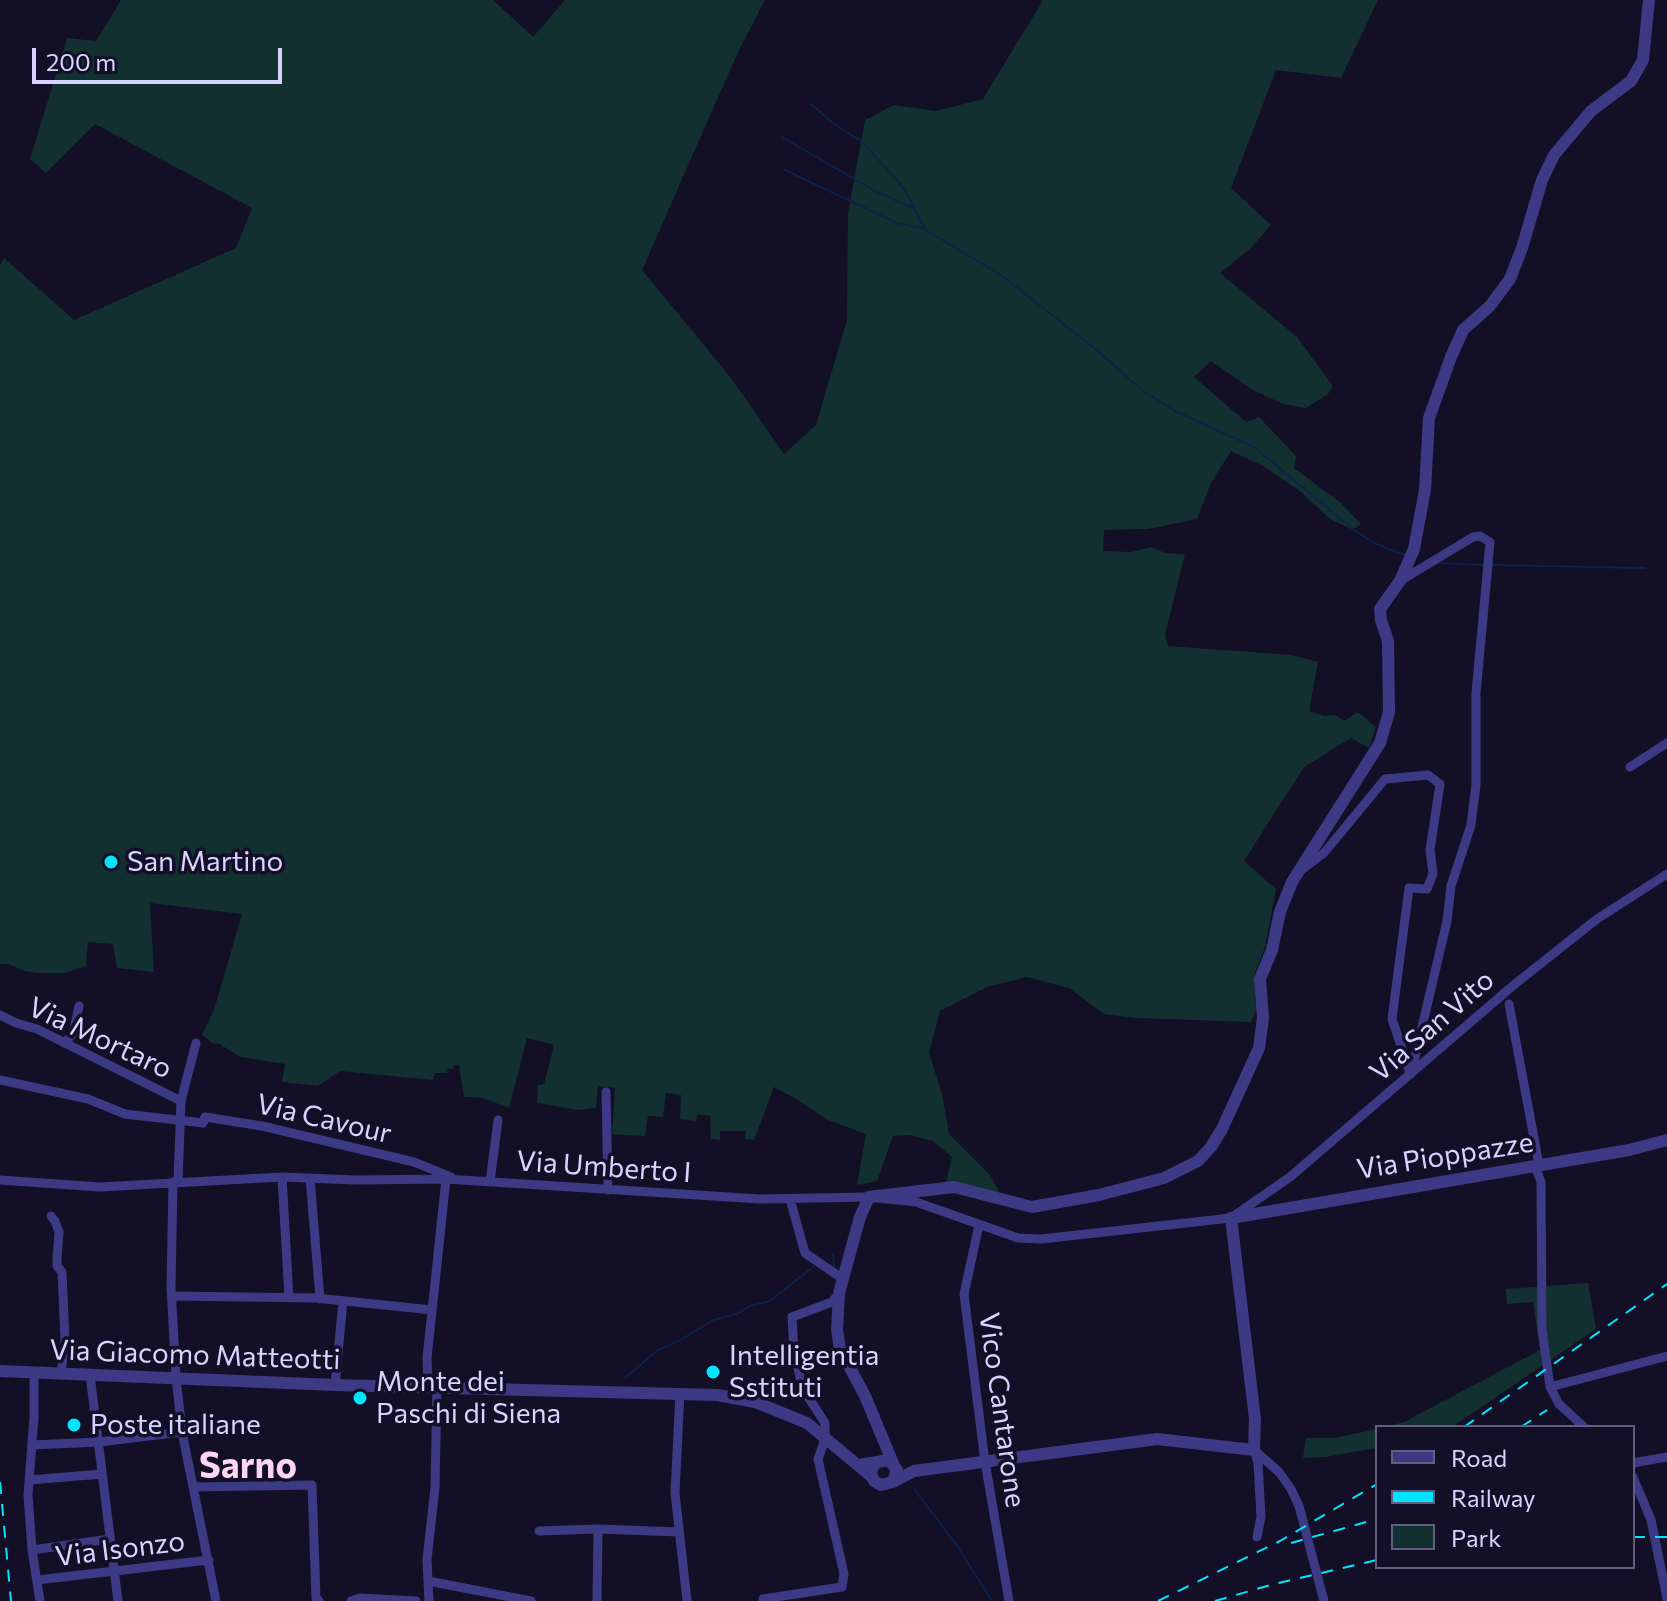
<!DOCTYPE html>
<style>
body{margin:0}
#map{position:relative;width:1667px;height:1601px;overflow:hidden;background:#130f26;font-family:Commissioner,sans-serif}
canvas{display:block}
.legend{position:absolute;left:1375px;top:1425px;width:260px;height:144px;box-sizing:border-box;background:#130f26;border:2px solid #625e7d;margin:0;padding:10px 14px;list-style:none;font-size:24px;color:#d9d4ff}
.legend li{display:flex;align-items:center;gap:16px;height:40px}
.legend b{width:40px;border:2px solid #625e7d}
.scale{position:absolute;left:32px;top:48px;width:250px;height:36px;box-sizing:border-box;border:4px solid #d9d4ff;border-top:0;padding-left:10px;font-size:24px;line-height:28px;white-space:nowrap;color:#d9d4ff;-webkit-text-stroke:6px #130f26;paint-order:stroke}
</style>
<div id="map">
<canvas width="1667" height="1601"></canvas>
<ul class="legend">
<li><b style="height:10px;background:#3d3a85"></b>Road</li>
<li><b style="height:10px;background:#00e5ff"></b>Railway</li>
<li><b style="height:22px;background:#12302f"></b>Park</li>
</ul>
<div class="scale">200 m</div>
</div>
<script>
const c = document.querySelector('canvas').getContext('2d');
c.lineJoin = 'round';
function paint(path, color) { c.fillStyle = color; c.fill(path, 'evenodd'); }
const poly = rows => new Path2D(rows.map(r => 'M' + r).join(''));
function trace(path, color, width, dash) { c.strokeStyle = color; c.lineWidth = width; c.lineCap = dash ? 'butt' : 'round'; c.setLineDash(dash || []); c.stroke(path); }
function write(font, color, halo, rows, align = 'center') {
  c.font = font + ' Commissioner,sans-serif'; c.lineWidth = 7; c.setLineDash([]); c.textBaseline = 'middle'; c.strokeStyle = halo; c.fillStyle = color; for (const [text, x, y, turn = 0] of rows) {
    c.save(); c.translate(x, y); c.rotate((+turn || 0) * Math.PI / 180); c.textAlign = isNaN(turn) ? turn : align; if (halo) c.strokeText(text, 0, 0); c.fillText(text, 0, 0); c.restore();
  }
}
const green = poly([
 [121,0,493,0,533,37,565,0,765,0,738,52,642,270,731,378,784,454,816,425,847,320,848,213,865,120,894,105,936,111,983,99,1043,0,1378,0,1341,78,1276,70,1231,188,1271,225,1250,249,1220,273,1297,337,1333,386,1328,394,1306,408,1283,404,1253,390,1211,361,1194,377,1246,422,1259,417,1296,456,1294,468,1341,503,1361,524,1353,530,1330,519,1301,492,1263,466,1231,451,1211,483,1197,519,1148,529,1104,530,1103,551,1131,552,1152,547,1165,553,1185,554,1165,635,1168,646,1291,655,1318,662,1309,711,1324,716,1335,715,1344,721,1358,712,1376,727,1369,748,1351,738,1304,767,1244,861,1276,889,1265,947,1254,976,1256,1010,1251,1022,1137,1018,1104,1014,1069,988,1026,977,987,987,940,1011,929,1053,942,1094,949,1134,990,1175,1000,1193,946,1183,952,1157,933,1141,910,1135,893,1136,877,1181,857,1185,866,1134,828,1120,796,1099,774,1087,754,1140,745,1139,746,1131,720,1131,720,1140,711,1139,710,1116,697,1114,696,1121,680,1119,681,1095,666,1093,663,1117,648,1116,645,1136,612,1134,615,1088,598,1086,596,1108,577,1110,537,1103,538,1085,544,1084,554,1045,527,1038,509,1108,483,1098,464,1097,459,1065,454,1065,452,1069,448,1068,447,1073,435,1073,433,1080,340,1071,318,1086,282,1082,285,1064,240,1057,218,1043,214,1044,202,1035,214,1010,242,914,150,903,154,972,117,968,113,944,88,942,86,966,65,973,36,973,24,971,9,964,0,964,0,265,4,258,74,320,236,248,252,208,95,124,46,173,30,159,67,38,96,41],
 [1588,1283,1596,1329,1452,1427,1385,1427,1404,1422,1540,1350,1533,1302,1507,1304,1506,1289],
 [1377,1429,1377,1448,1325,1457,1303,1458,1306,1438,1335,1438]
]);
const stream = poly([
 [811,104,834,124,861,141,899,182,914,206],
 [782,137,875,191,915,209,924,228],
 [785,170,897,223,924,229,1001,275,1098,351,1143,391,1177,412,1254,447,1354,530,1374,543,1405,555],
 [1438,563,1484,565],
 [1490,565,1645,568],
 [833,1255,834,1266],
 [626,1377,658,1350,679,1341,713,1320,737,1314,750,1306,770,1301,814,1266],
 [914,1489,958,1547,992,1601]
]);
const minor = poly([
 [1400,581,1473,537,1480,536,1490,542,1476,693,1476,785,1471,825,1451,886,1447,921,1411,1074],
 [1630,767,1667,743],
 [1304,868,1324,853,1385,779,1428,775,1440,784,1430,850,1433,874,1427,889,1409,888,1392,1019,1410,1073],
 [1509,1004,1539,1165],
 [0,1015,16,1023,37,1029,181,1101],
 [64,1043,73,1034,79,1006],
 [0,1080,88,1099,125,1114,203,1123,205,1117,262,1126,414,1162,451,1177],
 [606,1092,608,1190],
 [1535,1166,1541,1182,1542,1329,1550,1387,1559,1404,1584,1427],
 [282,1177,289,1298],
 [310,1178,320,1299],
 [0,1180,100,1187,282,1177,355,1180,446,1179,760,1199,869,1197,916,1202,1018,1238,1041,1239,1231,1218,1290,1177,1515,984,1597,919,1667,874],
 [173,1182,171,1287,176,1377,182,1432,216,1601],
 [178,1182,181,1101,196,1043],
 [490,1182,498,1120],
 [790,1199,805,1253,843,1279],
 [51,1216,55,1221,59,1232,57,1259,57,1266,62,1272,65,1340,61,1374],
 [979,1225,964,1294,985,1462,1009,1601],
 [172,1296,316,1298,432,1310],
 [34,1372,34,1417,28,1495,32,1550,40,1601],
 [90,1375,118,1601],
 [335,1385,343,1301],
 [428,1387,427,1358,446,1179],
 [1550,1387,1667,1356],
 [680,1393,675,1493,687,1601],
 [32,1445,99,1442,182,1432],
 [1254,1450,1279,1472,1291,1489,1299,1506,1324,1601],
 [1254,1450,1258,1463,1261,1517,1257,1537],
 [1633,1463,1667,1457],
 [1633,1477,1651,1520,1667,1598],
 [29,1480,102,1474],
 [193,1487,312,1485,316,1598,319,1601],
 [539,1531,598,1529,679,1532],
 [32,1550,110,1539],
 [37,1580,209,1560],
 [428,1581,531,1601],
 [351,1601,360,1598,416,1601],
 [429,1601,427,1560,435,1488,437,1387],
 [597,1601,598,1529],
 [763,1601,763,1599,842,1587,844,1574,818,1459,825,1439,825,1423,803,1389,794,1353,792,1317,832,1302,839,1293]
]);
const tertiary = poly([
 [0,1371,335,1385,717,1395,755,1402,807,1423,872,1477],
 [893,1463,865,1396,840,1349,837,1330,839,1293,860,1217,869,1197,954,1187,1032,1207,1099,1195,1164,1178,1198,1161,1211,1147,1222,1129,1259,1048,1263,1018,1260,979,1272,950,1280,912,1292,882,1380,743,1389,712,1388,641,1381,620,1380,609,1400,581,1414,549,1425,490,1429,418,1451,357,1463,330,1490,306,1510,279,1522,248,1542,180,1554,155,1591,111,1631,81,1643,60,1649,0],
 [859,1465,889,1460,897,1470,893,1482,881,1485,874,1481,871,1473,874,1464],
 [893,1482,914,1471,1157,1439,1254,1450,1255,1419,1231,1218,1629,1150,1667,1140]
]);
const rail = poly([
 [1464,1427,1667,1284],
 [1521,1427,1547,1410],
 [0,1482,11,1601],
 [1633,1537,1667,1537],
 [1291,1543,1377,1519],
 [1158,1601,1280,1541,1377,1484],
 [1215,1601,1274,1584,1377,1560]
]);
const markers = [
 [111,862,8,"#00e5ff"],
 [713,1372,8,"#00e5ff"],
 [360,1398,8,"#00e5ff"],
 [74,1425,8,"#00e5ff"]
];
const poiNames = [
 ["San Martino",127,862],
 ["Intelligentia",729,1356],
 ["Sstituti",729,1388],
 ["Monte dei",376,1382],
 ["Paschi di Siena",376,1414],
 ["Poste italiane",90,1425]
];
const streetNames = [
 ["Via San Vito",1432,1026,-41],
 ["Via Mortaro",100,1038,25],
 ["Via Cavour",324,1119,13],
 ["Via Pioppazze",1445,1156,-9],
 ["Via Umberto I",604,1167,4],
 ["Via Giacomo Matteotti",195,1355,2],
 ["Vico Cantarone",1002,1410,82],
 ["Via Isonzo",120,1549,-7]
];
const districtNames = [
 ["Sarno",248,1466]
];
paint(green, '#12302f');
trace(stream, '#0c2248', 2);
trace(minor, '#3d3a85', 9);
trace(tertiary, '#3d3a85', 12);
trace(rail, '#00e5ff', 2, [12, 10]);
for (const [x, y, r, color] of markers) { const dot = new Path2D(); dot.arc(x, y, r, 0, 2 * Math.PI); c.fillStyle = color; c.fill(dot); trace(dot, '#130f26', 3); }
write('28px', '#d9d4ff', '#130f26', poiNames, 'left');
write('28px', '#d9d4ff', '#130f26', streetNames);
write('bold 36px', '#ffd6f0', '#130f26', districtNames);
</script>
